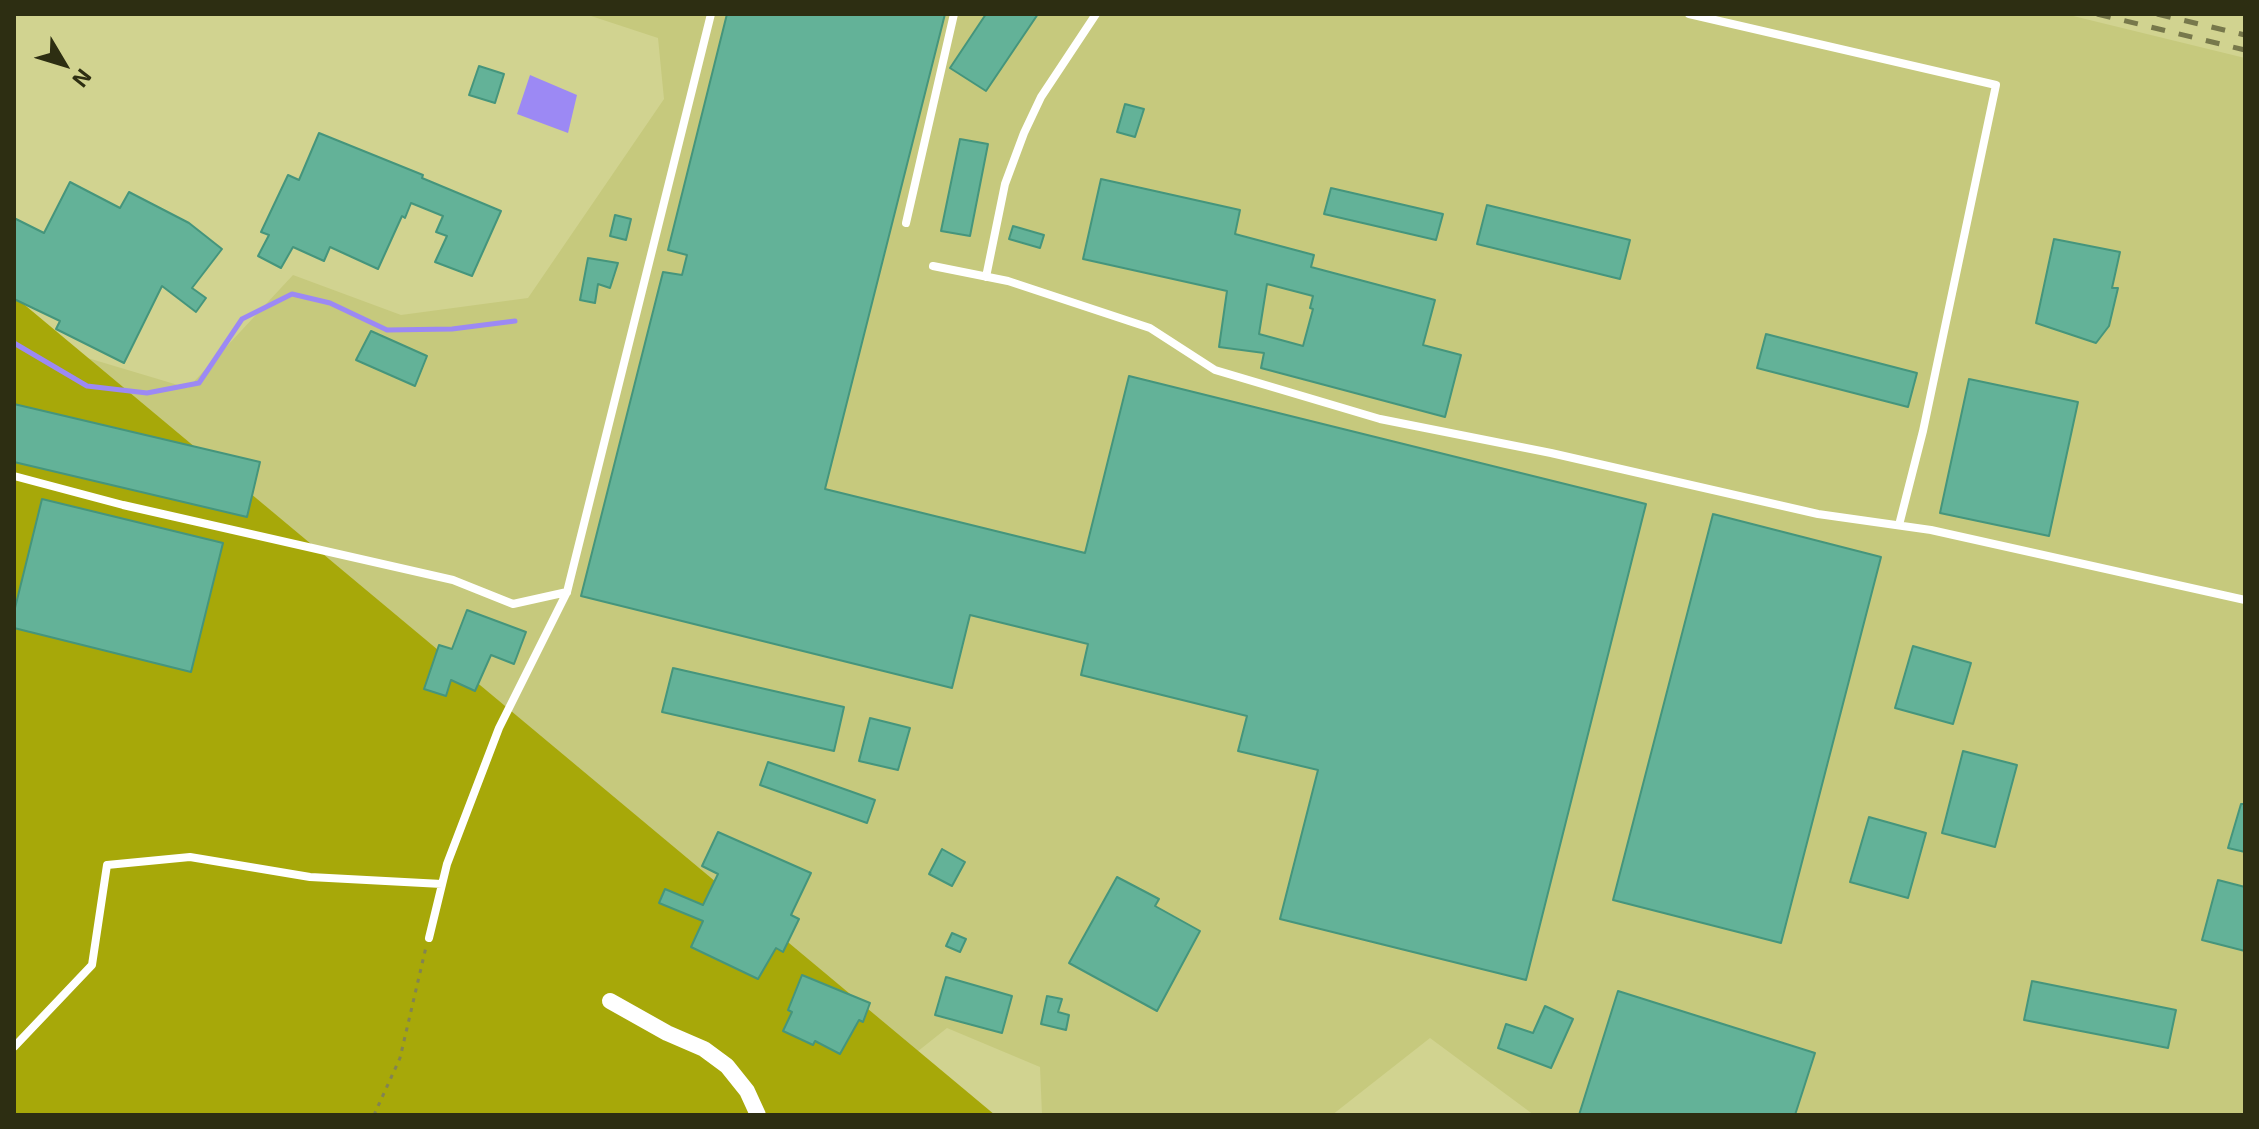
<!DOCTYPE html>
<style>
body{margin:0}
#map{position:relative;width:2259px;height:1129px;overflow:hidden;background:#d1d390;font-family:"Exo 2",sans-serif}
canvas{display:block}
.frame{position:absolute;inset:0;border:16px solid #2d2e12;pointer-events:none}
.north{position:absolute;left:24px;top:24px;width:80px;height:80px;-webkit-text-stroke:6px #d1d390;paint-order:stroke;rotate:128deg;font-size:22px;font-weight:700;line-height:32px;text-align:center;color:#2d2e12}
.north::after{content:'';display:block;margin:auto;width:28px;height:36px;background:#2d2e12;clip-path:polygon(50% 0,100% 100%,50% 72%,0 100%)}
</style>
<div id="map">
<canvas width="2259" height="1129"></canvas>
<div class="frame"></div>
<div class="north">N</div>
</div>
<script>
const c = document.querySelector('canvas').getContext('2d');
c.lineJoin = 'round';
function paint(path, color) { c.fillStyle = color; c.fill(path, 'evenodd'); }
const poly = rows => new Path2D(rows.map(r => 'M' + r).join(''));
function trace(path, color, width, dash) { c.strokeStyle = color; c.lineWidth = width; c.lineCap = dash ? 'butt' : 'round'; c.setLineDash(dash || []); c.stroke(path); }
const built = poly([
 [585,14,2065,14,2245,58,2245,1115,1534,1115,1430,1038,1332,1115,1042,1115,1040,1067,947,1028,838,1115,14,336,188,388,293,275,401,315,528,298,664,99,658,38]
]);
const forest = poly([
 [14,296,995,1115,14,1115]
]);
const water = poly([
 [530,75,577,95,568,133,517,114]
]);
const stream = poly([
 [14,343,87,386,147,393,199,383,242,319,292,294,330,303,387,330,452,329,515,321]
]);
const building = poly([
 [727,14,945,14,825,489,1085,553,1129,376,1646,504,1526,980,1280,919,1318,770,1238,751,1247,716,1081,675,1088,644,970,615,952,688,581,596,663,272,682,275,687,255,668,250,727,14],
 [986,14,1038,14,986,91,950,68,986,14],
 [479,66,504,74,495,103,469,95,479,66],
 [1125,104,1144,109,1135,137,1117,132,1125,104],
 [319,133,423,175,422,178,501,211,472,276,435,262,447,236,436,232,443,216,411,203,405,218,402,216,378,269,330,247,324,261,293,247,281,268,258,256,269,235,261,232,288,175,299,180,319,133],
 [960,139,988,144,970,236,941,231,960,139],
 [1101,179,1240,210,1235,234,1314,255,1311,267,1435,300,1423,345,1461,355,1445,417,1261,368,1264,353,1219,347,1227,291,1083,259,1101,179],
 [1267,284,1313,296,1310,308,1313,309,1303,346,1259,334,1267,284],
 [70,182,120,208,129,192,189,223,222,249,192,288,206,298,196,312,162,286,124,363,56,329,60,321,14,299,14,218,44,233,70,182],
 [1331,188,1443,214,1436,240,1324,214,1331,188],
 [1487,205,1630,240,1620,279,1477,244,1487,205],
 [615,215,631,219,626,240,610,236,615,215],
 [1013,226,1044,235,1040,248,1009,239,1013,226],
 [2054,239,2120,252,2112,288,2118,288,2109,326,2096,343,2036,323,2054,239],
 [588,258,618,263,610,288,598,284,595,303,580,300,588,258],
 [371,331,427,356,415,386,356,360,371,331],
 [1766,334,1917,373,1908,407,1757,368,1766,334],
 [1969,379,2078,402,2049,536,1940,513,1969,379],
 [14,404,260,462,247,517,14,462,14,404],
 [42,499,223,543,191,672,14,628,14,612,42,499],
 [1713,514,1881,557,1781,943,1613,900,1713,514],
 [467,610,526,632,514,664,491,655,475,691,451,680,446,696,424,689,439,645,452,649,467,610],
 [1913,646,1971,663,1953,724,1895,708,1913,646],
 [673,668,844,707,834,751,662,712,673,668],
 [870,718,910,728,898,770,859,761,870,718],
 [1963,751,2017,765,1995,847,1942,833,1963,751],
 [768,762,875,800,867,823,760,785,768,762],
 [2241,804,2245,804,2245,852,2228,848,2241,804],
 [1869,817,1926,833,1908,898,1850,882,1869,817],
 [718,832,811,873,791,915,799,919,783,952,776,948,758,979,691,947,703,921,659,903,665,889,703,905,718,874,702,866,718,832],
 [942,849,965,862,952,886,929,874,942,849],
 [1117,877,1159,899,1155,906,1200,931,1157,1011,1069,963,1117,877],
 [2218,880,2245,887,2245,951,2202,940,2218,880],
 [952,933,966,939,960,952,946,946,952,933],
 [802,975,870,1003,863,1022,859,1020,840,1054,815,1041,813,1045,783,1031,792,1012,788,1010,802,975],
 [946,977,1012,996,1002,1033,935,1015,946,977],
 [2032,981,2176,1010,2168,1048,2024,1020,2032,981],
 [1618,991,1815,1053,1795,1115,1579,1115,1618,991],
 [1047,996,1062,999,1058,1012,1069,1015,1066,1030,1041,1024,1047,996],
 [1545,1006,1573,1019,1551,1068,1498,1048,1506,1024,1533,1033,1545,1006]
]);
const path = poly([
 [374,1115,400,1058,426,947]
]);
const lane = poly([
 [1689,14,1996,85,1923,431,1899,525],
 [906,223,954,14],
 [933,266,1008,281,1150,328,1215,370,1380,419,1551,453,1818,514,1931,530,2245,600],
 [986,277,1005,184,1024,133,1041,97,1096,14],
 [14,476,123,505,453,580,513,604,567,592],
 [429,938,447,864,499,728,567,592,711,14],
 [14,1047,92,965,107,865,190,857,310,877,442,884]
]);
const street = poly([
 [610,1001,667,1033,704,1049,727,1066,747,1091,758,1115]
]);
const rail = poly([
 [2097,14,2245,50],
 [2157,14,2245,35]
]);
paint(built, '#c6c97d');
paint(forest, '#a7a809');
paint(water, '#9c89f4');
trace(stream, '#9c89f4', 5);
paint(building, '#63b298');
trace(building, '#45957c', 2);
trace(path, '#828353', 3, [4, 6]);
trace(lane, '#fff', 8);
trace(street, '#fff', 16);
trace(rail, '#77784b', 5, [14, 14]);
</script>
